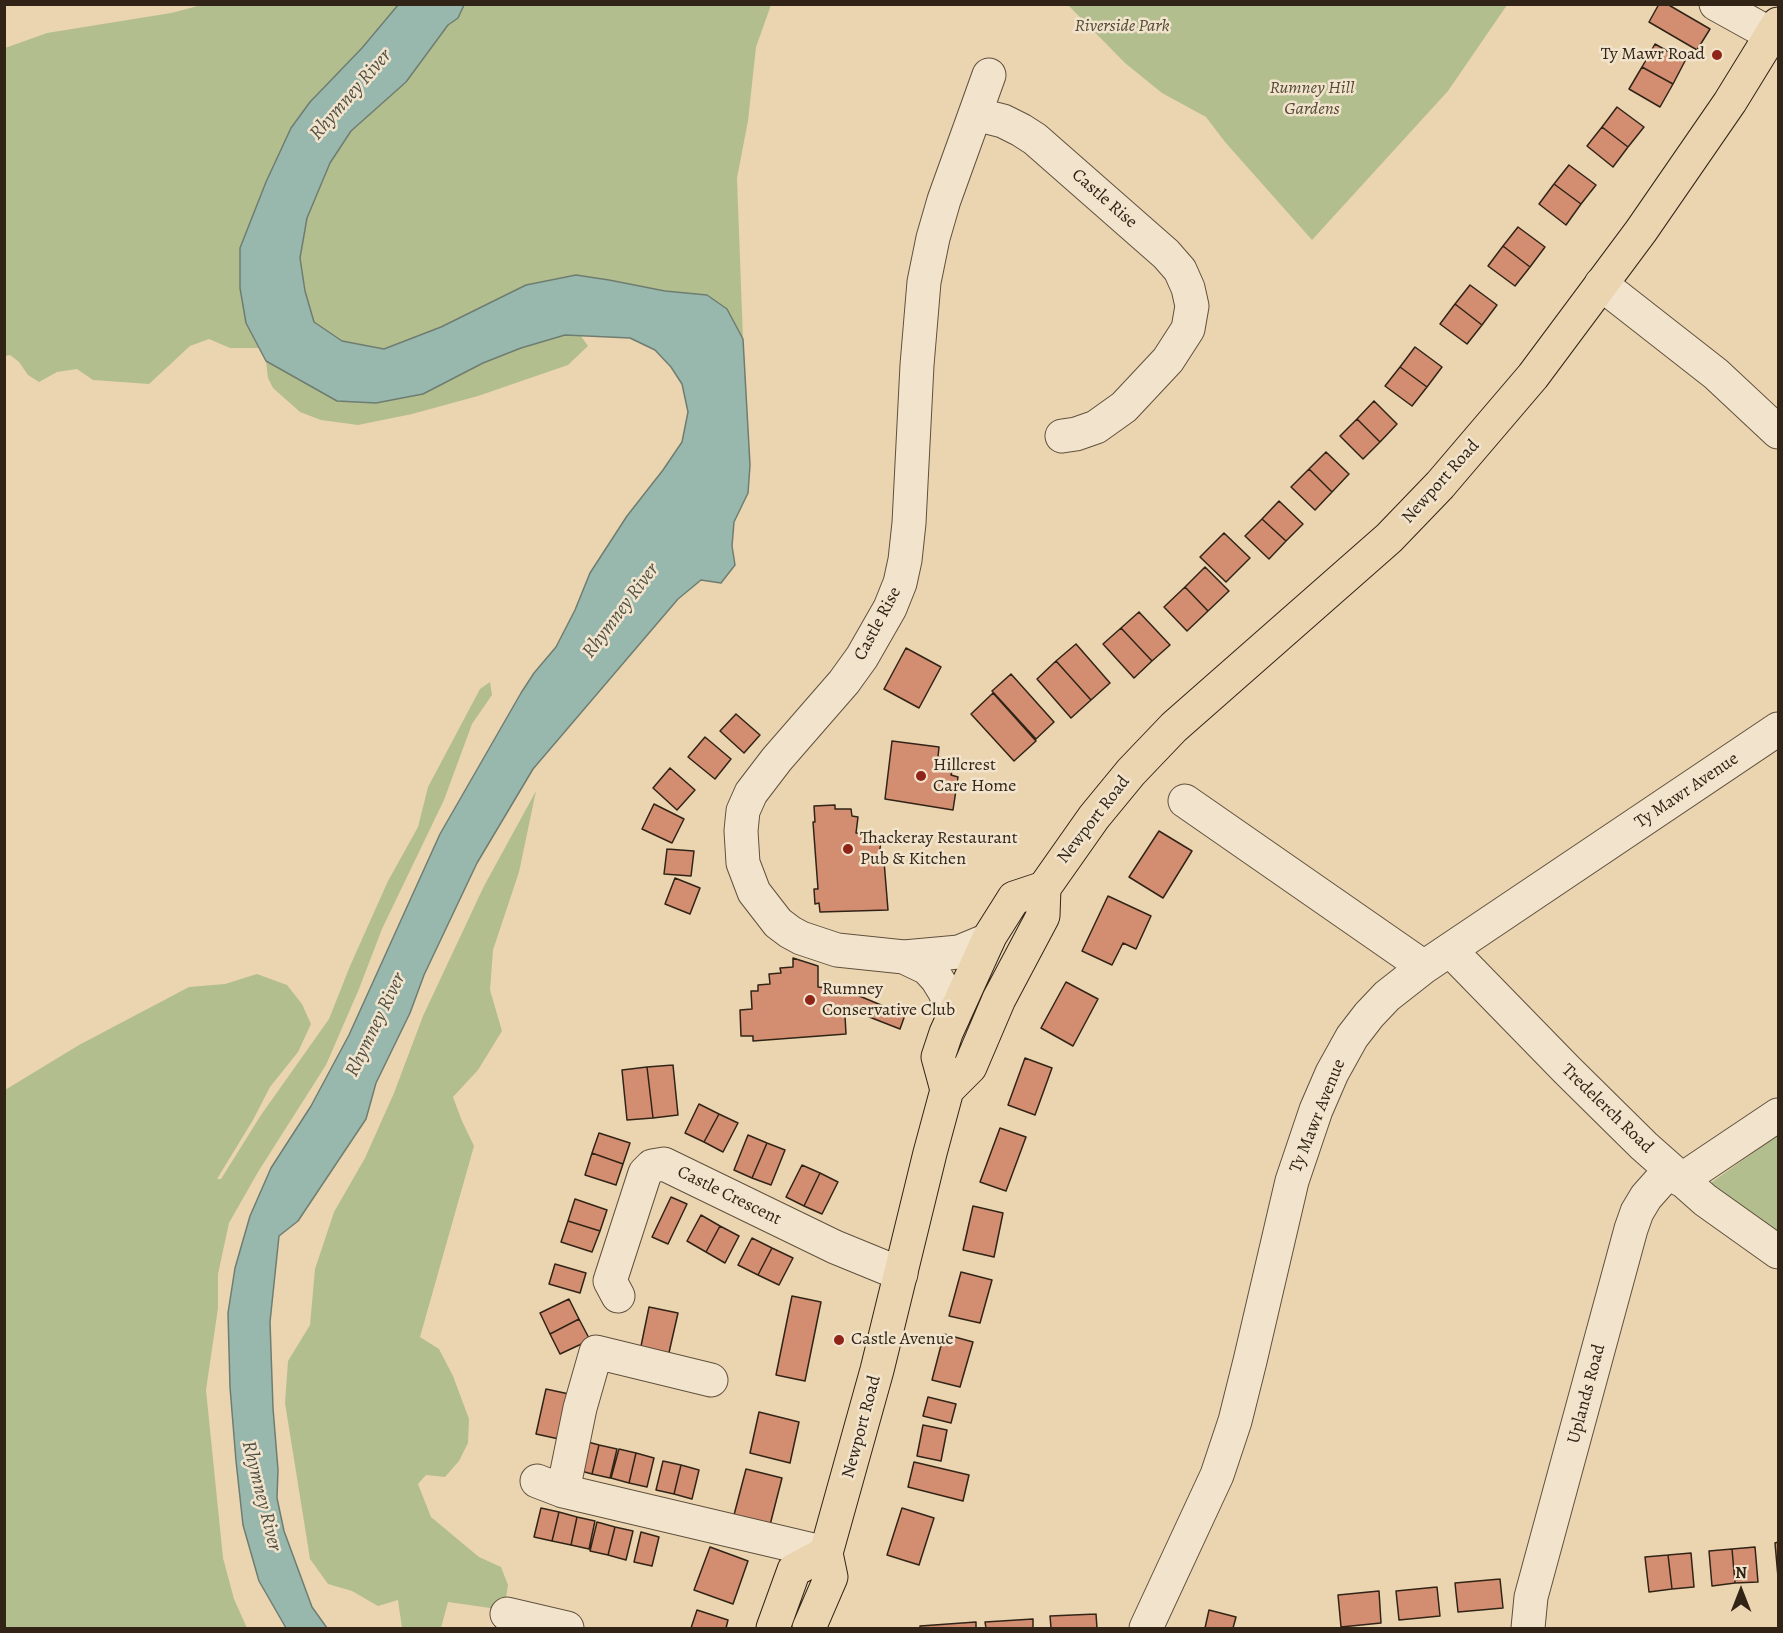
<!DOCTYPE html>
<style>
body{margin:0}
#map{position:relative;width:1783px;height:1633px;overflow:hidden;background:#ebd5b1;font-family:Alegreya,serif}
canvas{display:block}
.frame{position:absolute;inset:0;border:6px solid #312416;pointer-events:none}
.north{position:absolute;left:1711px;top:1561px;width:60px;height:60px;-webkit-text-stroke:4px #f2e4cc;paint-order:stroke;rotate:0deg;font-size:16px;font-weight:700;line-height:24px;text-align:center;color:#312416}
.north::after{content:'';display:block;margin:auto;width:21px;height:27px;background:#312416;clip-path:polygon(50% 0,100% 100%,50% 72%,0 100%)}
</style>
<div id="map">
<canvas width="1783" height="1633"></canvas>
<div class="frame"></div>
<div class="north">N</div>
</div>
<script>
const c = document.querySelector('canvas').getContext('2d');
c.lineJoin = 'round';
function paint(path, color) { c.fillStyle = color; c.fill(path, 'evenodd'); }
const poly = rows => new Path2D(rows.map(r => 'M' + r).join(''));
function trace(path, color, width, dash) { c.strokeStyle = color; c.lineWidth = width; c.lineCap = dash ? 'butt' : 'round'; c.setLineDash(dash || []); c.stroke(path); }
function write(font, color, halo, rows, align = 'center') {
  c.font = font + ' Alegreya,serif'; c.lineWidth = 5; c.setLineDash([]); c.textBaseline = 'middle'; c.strokeStyle = halo; c.fillStyle = color; for (const [text, x, y, turn = 0] of rows) {
    c.save(); c.translate(x, y); c.rotate((+turn || 0) * Math.PI / 180); c.textAlign = isNaN(turn) ? turn : align; if (halo) c.strokeText(text, 0, 0); c.fillText(text, 0, 0); c.restore();
  }
}
const green = poly([
 [202,5,398,5,362,48,310,102,291,128,266,182,240,248,246,323,259,348,230,348,209,339,190,346,149,384,93,380,77,369,57,372,39,382,28,375,19,362,10,355,5,356,5,48,47,33,171,13],
 [464,5,771,5,756,47,748,121,737,178,743,339,727,309,707,295,526,285,441,327,384,349,342,341,313,322,305,291,300,258,307,218,330,163,351,131,406,82,448,25,458,18],
 [1068,5,1507,5,1448,91,1312,240,1225,142,1206,117,1162,93,1125,63],
 [565,335,581,336,588,346,568,365,478,396,412,414,358,425,321,420,300,412,273,388,268,378,266,361,291,373,483,363,521,348],
 [490,682,492,695,472,724,444,800,382,929,359,989,326,1065,258,1172,229,1223,218,1274,218,1308,206,1390,223,1558,234,1599,247,1628,5,1628,5,1090,79,1045,189,987,225,984,257,974,287,985,302,1004,311,1024,298,1052,270,1087,253,1120,217,1179,221,1179,261,1115,329,1019,350,966,388,881,418,827,428,787,480,689],
 [536,791,519,872,493,950,490,990,502,1031,478,1070,453,1097,462,1121,474,1146,420,1337,439,1349,453,1376,469,1419,468,1443,459,1461,445,1477,426,1475,418,1484,431,1517,479,1557,501,1567,508,1585,504,1610,448,1602,441,1628,402,1628,398,1600,378,1606,352,1591,328,1584,310,1559,285,1403,288,1361,310,1325,315,1269,334,1212,365,1158,394,1093,423,1016,484,886],
 [1778,1135,1778,1239,1712,1188,1712,1182]
]);
const water = poly([
 [398,5,464,5,458,18,448,25,406,82,351,131,330,163,307,218,300,258,305,291,314,322,342,341,384,349,441,327,526,285,576,275,609,280,665,291,707,295,727,309,743,339,750,465,748,493,734,522,732,546,735,565,721,583,701,580,678,599,533,769,477,863,424,975,410,1013,376,1083,366,1119,298,1221,279,1236,270,1322,273,1408,278,1470,277,1498,284,1531,312,1607,327,1628,286,1628,259,1581,243,1525,236,1461,230,1387,228,1313,235,1268,250,1216,271,1168,311,1106,349,1035,440,834,521,693,534,673,556,647,575,610,590,573,627,516,663,470,682,442,688,412,682,384,671,367,655,350,630,338,565,335,521,348,483,363,423,394,376,403,337,401,266,361,246,323,240,288,240,248,266,182,291,128,310,102,362,48,398,5]
]);
const building = poly([
 [1659,4,1667,4,1710,29,1697,50,1649,22,1659,4],
 [1655,44,1685,61,1673,84,1642,67,1655,44],
 [1642,67,1673,84,1660,107,1629,89,1642,67],
 [1617,107,1644,127,1628,147,1602,127,1617,107],
 [1602,127,1628,147,1613,167,1587,146,1602,127],
 [1569,165,1596,185,1581,204,1554,184,1569,165],
 [1554,184,1581,204,1566,225,1539,204,1554,184],
 [1518,227,1545,247,1530,267,1503,246,1518,227],
 [1503,246,1530,267,1515,286,1488,266,1503,246],
 [1470,285,1497,305,1482,325,1455,304,1470,285],
 [1455,304,1482,325,1467,344,1440,324,1455,304],
 [1415,347,1442,367,1427,387,1400,367,1415,347],
 [1400,367,1427,387,1412,406,1385,386,1400,367],
 [1374,401,1397,424,1380,442,1357,419,1374,401],
 [1357,419,1380,442,1363,459,1340,436,1357,419],
 [1326,452,1349,474,1332,492,1309,469,1326,452],
 [1309,469,1332,492,1315,510,1291,487,1309,469],
 [1279,501,1303,524,1286,541,1262,519,1279,501],
 [1262,519,1286,541,1269,559,1245,536,1262,519],
 [1224,533,1250,558,1226,582,1200,557,1224,533],
 [1205,567,1229,591,1208,611,1185,587,1205,567],
 [1185,587,1208,611,1187,631,1164,607,1185,587],
 [1139,612,1170,645,1152,661,1121,628,1139,612],
 [1121,628,1152,661,1134,678,1103,644,1121,628],
 [1076,644,1110,683,1091,700,1056,661,1076,644],
 [906,648,941,667,919,708,884,689,906,648],
 [1056,661,1091,700,1071,718,1037,679,1056,661],
 [1011,674,1054,722,1036,739,992,691,1011,674],
 [993,693,1036,741,1014,761,971,714,993,693],
 [736,714,760,735,744,753,720,731,736,714],
 [705,737,731,759,715,779,688,757,705,737],
 [892,741,939,747,938,757,955,761,951,775,958,777,953,810,885,799,892,741],
 [670,768,695,790,677,810,653,788,670,768],
 [654,804,684,819,672,843,642,829,654,804],
 [835,805,835,809,851,809,852,816,858,817,856,833,882,836,878,861,884,861,888,910,820,912,819,903,815,904,814,889,818,889,813,822,815,822,814,806,835,805],
 [1159,831,1192,851,1163,898,1129,877,1159,831],
 [667,849,694,851,691,876,664,874,667,849],
 [675,878,700,888,690,914,665,904,675,878],
 [1108,896,1151,916,1136,949,1123,943,1112,965,1082,951,1108,896],
 [793,958,818,966,818,987,845,990,905,1015,900,1029,854,1011,853,1016,845,1016,846,1034,753,1041,753,1036,741,1036,740,1010,752,1009,751,991,758,991,758,985,770,984,769,974,781,973,780,968,793,967,793,958],
 [1066,982,1098,999,1073,1046,1041,1028,1066,982],
 [1025,1058,1052,1068,1035,1115,1008,1105,1025,1058],
 [673,1065,678,1115,653,1118,647,1067,673,1065],
 [647,1067,653,1118,627,1120,622,1070,647,1067],
 [699,1104,719,1114,704,1142,685,1133,699,1104],
 [719,1114,738,1123,723,1152,704,1142,719,1114],
 [1000,1128,1026,1137,1006,1191,980,1182,1000,1128],
 [599,1133,630,1143,623,1164,592,1153,599,1133],
 [748,1135,767,1143,752,1178,734,1170,748,1135],
 [767,1143,785,1150,771,1185,752,1178,767,1143],
 [592,1153,623,1164,616,1185,585,1175,592,1153],
 [802,1165,820,1173,804,1206,786,1197,802,1165],
 [820,1173,838,1182,822,1214,804,1206,820,1173],
 [671,1197,687,1204,668,1244,652,1237,671,1197],
 [575,1199,607,1210,600,1231,568,1221,575,1199],
 [973,1206,1003,1213,994,1257,963,1250,973,1206],
 [701,1215,720,1226,706,1252,687,1241,701,1215],
 [568,1221,600,1231,592,1252,561,1242,568,1221],
 [720,1226,739,1236,725,1263,706,1252,720,1226],
 [752,1238,772,1248,758,1275,738,1265,752,1238],
 [772,1248,793,1258,779,1285,758,1275,772,1248],
 [555,1264,586,1273,580,1293,549,1284,555,1264],
 [961,1272,992,1280,980,1323,949,1316,961,1272],
 [792,1296,821,1302,805,1381,776,1375,792,1296],
 [569,1299,579,1319,550,1334,540,1313,569,1299],
 [649,1307,678,1313,668,1357,640,1351,649,1307],
 [579,1319,590,1340,560,1354,550,1334,579,1319],
 [944,1334,973,1342,960,1387,932,1380,944,1334],
 [546,1389,569,1394,559,1439,536,1434,546,1389],
 [928,1397,956,1404,951,1423,923,1416,928,1397],
 [759,1412,799,1422,790,1463,750,1453,759,1412],
 [923,1425,947,1430,941,1461,917,1456,923,1425],
 [581,1440,599,1445,592,1474,574,1469,581,1440],
 [599,1445,617,1449,610,1478,592,1474,599,1445],
 [619,1449,636,1453,629,1483,611,1478,619,1449],
 [636,1453,654,1458,647,1487,629,1483,636,1453],
 [663,1461,681,1465,674,1494,656,1490,663,1461],
 [914,1462,969,1475,963,1501,908,1487,914,1462],
 [681,1465,699,1470,692,1499,674,1494,681,1465],
 [746,1469,782,1478,770,1525,734,1515,746,1469],
 [541,1508,559,1512,552,1541,534,1537,541,1508],
 [902,1508,934,1518,919,1565,887,1555,902,1508],
 [559,1512,577,1517,571,1545,552,1541,559,1512],
 [577,1517,595,1521,589,1549,571,1545,577,1517],
 [597,1522,615,1527,608,1555,590,1551,597,1522],
 [615,1527,633,1531,626,1560,608,1555,615,1527],
 [641,1532,659,1537,652,1566,634,1562,641,1532],
 [1778,1542,1778,1577,1775,1543,1778,1542],
 [710,1547,748,1561,733,1604,694,1590,710,1547],
 [1755,1547,1758,1582,1735,1583,1732,1549,1755,1547],
 [1732,1549,1735,1583,1712,1586,1709,1551,1732,1549],
 [1691,1553,1694,1587,1672,1589,1668,1555,1691,1553],
 [1668,1555,1672,1589,1649,1592,1645,1557,1668,1555],
 [1500,1579,1503,1608,1458,1612,1455,1583,1500,1579],
 [1437,1587,1440,1616,1399,1620,1396,1591,1437,1587],
 [1379,1591,1381,1623,1341,1627,1338,1595,1379,1591],
 [697,1610,728,1620,726,1628,691,1628,697,1610],
 [1209,1610,1236,1617,1233,1628,1205,1628,1209,1610],
 [1096,1614,1097,1628,1051,1628,1050,1616,1096,1614],
 [1033,1619,1033,1628,986,1628,985,1622,1033,1619],
 [976,1622,976,1628,920,1628,920,1626,976,1622]
]);
const minor = poly([
 [1716,4,1772,35],
 [975,114,989,75],
 [1601,284,1716,374,1778,432],
 [1185,801,1424,967],
 [988,940,959,952,904,957,837,950,801,938,790,932,778,923,754,892,743,863,741,831,743,811,751,793,777,759,844,682,862,657,890,608,900,583,905,560,909,523,917,365,924,282,933,238,944,200,975,114,1003,121,1021,130,1035,139,1166,254,1180,270,1188,288,1192,306,1188,329,1168,360,1124,407,1096,427,1076,434,1062,436],
 [1450,950,1567,1070,1644,1146,1705,1200,1778,1252],
 [904,957,927,968,937,979,945,992,953,1017],
 [1681,1180,1778,1115],
 [618,1296,610,1281,645,1173,652,1166,664,1164,835,1247,901,1274],
 [537,1481,563,1491,826,1553],
 [563,1491,580,1408,596,1352,711,1380],
 [507,1614,567,1628],
 [1146,1628,1217,1475,1235,1421,1250,1361,1292,1181,1316,1110,1332,1073,1352,1037,1369,1015,1387,996,1424,967,1778,729],
 [1528,1628,1531,1597,1631,1229,1637,1212,1646,1197,1670,1170]
]);
const major = poly([
 [947,1090,938,1057,946,1033,990,936,1014,898,1044,888],
 [773,1628,794,1570,826,1553],
 [809,1628,831,1577,826,1553,877,1370,930,1153,947,1090,970,1067,999,999,1043,916,1044,888,1094,817,1131,772,1174,727,1389,538,1440,485,1533,376,1641,231,1730,102,1778,24]
]);
const markers = [
 [1717,55,6,"#8f2418"],
 [921,776,6,"#8f2418"],
 [848,849,6,"#8f2418"],
 [810,1000,6,"#8f2418"],
 [839,1340,6,"#8f2418"]
];
const parkNames = [
 ["Riverside Park",1122,27],
 ["Rumney Hill",1312,89],
 ["Gardens",1312,110]
];
const poiNames = [
 ["Ty Mawr Road",1705,55,"right"],
 ["Hillcrest",933,766],
 ["Care Home",933,787],
 ["Thackeray Restaurant",860,839],
 ["Pub & Kitchen",860,860],
 ["Rumney",822,990],
 ["Conservative Club",822,1011],
 ["Castle Avenue",851,1340]
];
const streetNames = [
 ["Castle Rise",1104,199,41],
 ["Newport Road",1441,482,-48],
 ["Castle Rise",878,624,-62],
 ["Ty Mawr Avenue",1687,791,-34],
 ["Newport Road",1094,820,-52],
 ["Tredelerch Road",1607,1109,44],
 ["Ty Mawr Avenue",1318,1116,-68],
 ["Castle Crescent",729,1196,26],
 ["Uplands Road",1587,1394,-75],
 ["Newport Road",862,1427,-75]
];
const waterNames = [
 ["Rhymney River",351,95,-49],
 ["Rhymney River",621,611,-53],
 ["Rhymney River",376,1025,-64],
 ["Rhymney River",261,1496,76]
];
paint(green, '#b3be8f');
paint(water, '#98b8ae');
trace(water, '#6f7d71', 1.5);
paint(building, '#d38e72');
trace(building, '#312416', 1.5);
trace(minor, '#60503d', 35);
trace(major, '#312416', 35);
trace(minor, '#f2e4cc', 33);
trace(major, '#ebd5b1', 33);
for (const [x, y, r, color] of markers) { const dot = new Path2D(); dot.arc(x, y, r, 0, 2 * Math.PI); c.fillStyle = color; c.fill(dot); trace(dot, '#f2e4cc', 2); }
write('italic 18px', '#524a34', '#f2e4cc', parkNames);
write('18px', '#312416', '#f2e4cc', poiNames, 'left');
write('18px', '#312416', '#f2e4cc', streetNames);
write('italic 20px', '#505044', '#f2e4cc', waterNames);
</script>
